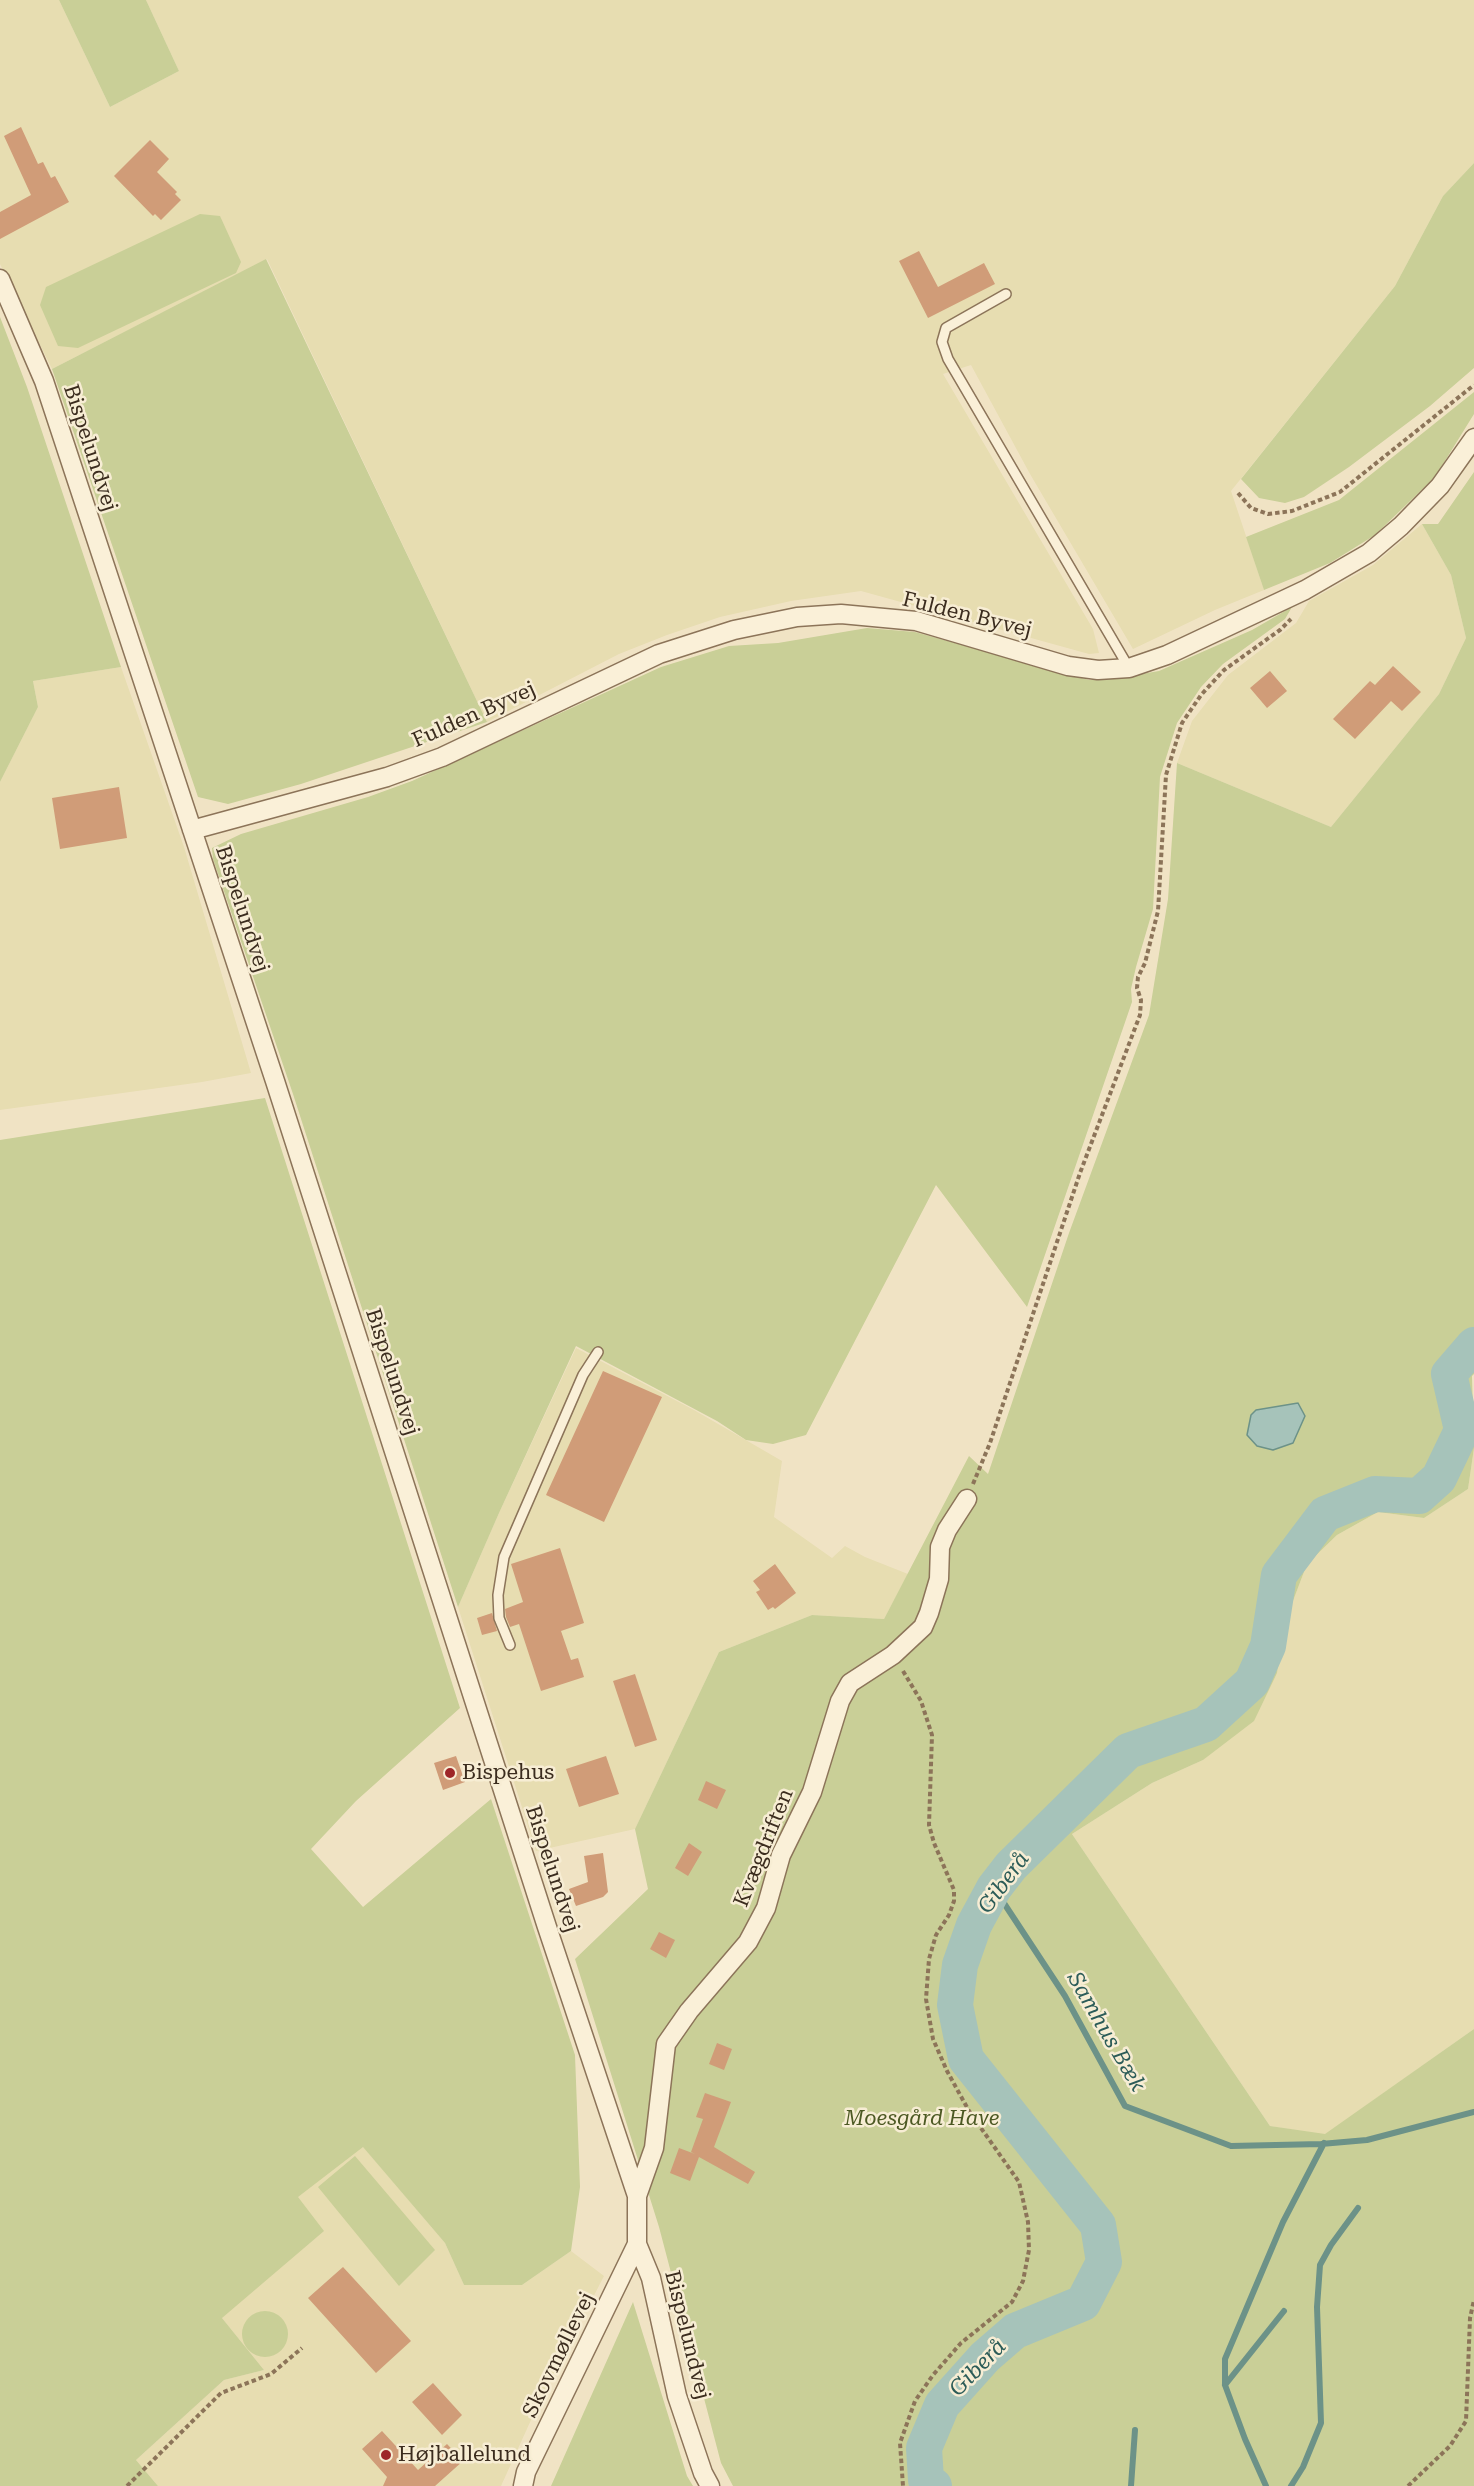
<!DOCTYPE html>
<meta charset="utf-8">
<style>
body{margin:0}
canvas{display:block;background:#f0e3c4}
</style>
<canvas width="1474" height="2486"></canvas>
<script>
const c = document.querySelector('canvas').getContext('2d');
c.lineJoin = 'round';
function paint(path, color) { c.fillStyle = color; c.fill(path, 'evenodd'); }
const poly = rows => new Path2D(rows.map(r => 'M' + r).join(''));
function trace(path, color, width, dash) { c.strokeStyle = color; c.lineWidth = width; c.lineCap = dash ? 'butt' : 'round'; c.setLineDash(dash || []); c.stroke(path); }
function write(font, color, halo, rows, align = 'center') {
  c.font = font + ' "Roboto Serif",serif'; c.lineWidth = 5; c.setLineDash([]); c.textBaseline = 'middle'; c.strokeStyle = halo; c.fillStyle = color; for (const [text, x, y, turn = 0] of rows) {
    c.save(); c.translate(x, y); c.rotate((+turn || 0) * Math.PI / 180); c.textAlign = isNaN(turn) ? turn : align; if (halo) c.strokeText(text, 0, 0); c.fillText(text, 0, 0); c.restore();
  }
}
const farmland = poly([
 [0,0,59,0,110,107,179,71,146,0,1474,0,1474,163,1443,196,1395,286,1231,491,1264,590,1215,610,1133,649,1030,474,971,365,943,374,1093,629,1099,653,1089,654,861,591,791,601,720,617,667,635,619,654,487,722,267,259,52,369,0,264],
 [1422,524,1451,575,1466,638,1439,694,1331,827,1177,763,1192,721,1228,675,1296,623,1309,601,1373,565],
 [121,667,184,847,251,1073,202,1082,0,1110,0,782,38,707,33,681],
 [576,1348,694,1410,782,1461,774,1517,832,1558,845,1546,865,1557,908,1574,884,1619,812,1615,719,1652,635,1829,536,1851,458,1607,499,1513],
 [1474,1448,1474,2029,1325,2135,1270,2126,1072,1834,1152,1783,1203,1760,1277,1673,1285,1622,1307,1564,1337,1535,1378,1512,1424,1518,1468,1489],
 [309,2083,445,2243,464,2285,522,2285,571,2251,604,2276,536,2409,501,2486,158,2486,136,2460,224,2380,264,2370,222,2318]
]);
const green = poly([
 [59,0,146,0,179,71,110,107],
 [1474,163,1474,368,1430,406,1349,467,1304,497,1285,503,1259,498,1241,479,1395,286,1443,196],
 [200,214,220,216,241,262,236,273,78,348,58,346,40,305,46,287],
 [266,259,487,722,301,784,228,804,198,797,52,369],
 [0,317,27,387,121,667,33,681,38,707,0,782],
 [1474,392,1474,414,1435,477,1375,535,1330,563,1264,590,1246,537,1339,500],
 [1474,472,1474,1374,1472,1376,1474,1448,1468,1489,1424,1518,1378,1512,1337,1535,1307,1564,1285,1622,1277,1673,1254,1721,1203,1760,1152,1783,1072,1834,1270,2126,1325,2134,1474,2029,1474,2486,733,2486,721,2463,659,2227,575,1959,648,1889,635,1829,719,1652,812,1615,884,1619,969,1456,988,1474,1069,1233,1149,1015,1168,899,1177,763,1331,827,1439,694,1466,638,1451,575,1422,524,1438,524],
 [1292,607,1285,619,1223,664,1201,687,1177,723,1160,777,1153,909,1136,967,1131,989,1132,1002,1027,1307,936,1185,806,1435,773,1444,746,1440,717,1421,576,1346,499,1513,458,1607,293,1094,213,859,212,848,241,834,368,797,412,781,661,667,729,646,778,643,867,628,915,632,1089,680,1112,679,1159,671,1252,630],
 [265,1098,460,1708,356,1801,311,1849,363,1907,491,1799,575,2055,580,2187,571,2251,522,2285,464,2285,445,2243,363,2147,298,2197,324,2231,222,2318,264,2370,224,2380,136,2460,158,2486,0,2486,0,1140],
 [355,2156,435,2250,399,2286,318,2187],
 [633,2302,687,2476,693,2486,551,2486],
 '242 2334a23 23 0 1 1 46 0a23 23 0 1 1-46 0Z'
]);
const water = poly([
 [1298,1403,1305,1416,1293,1443,1273,1450,1257,1446,1247,1435,1251,1415,1256,1410,1298,1403]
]);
const stream = poly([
 [994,1888,1065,1996,1125,2106,1231,2146,1321,2144,1367,2140,1474,2112],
 [1225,2385,1284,2311],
 [1131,2486,1135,2430],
 [1266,2486,1245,2439,1225,2385,1225,2359,1283,2222,1324,2143],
 [1291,2486,1303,2467,1321,2423,1317,2307,1320,2265,1331,2245,1358,2208]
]);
const river = poly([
 [934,2486,926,2480,924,2448,942,2405,985,2357,1015,2331,1083,2303,1104,2262,1098,2225,966,2059,955,2005,960,1965,974,1925,994,1888,1011,1866,1128,1751,1206,1724,1252,1682,1268,1646,1279,1575,1325,1514,1375,1494,1419,1496,1439,1478,1462,1430,1449,1374,1474,1345]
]);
const building = poly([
 [21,127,38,164,43,162,51,178,55,176,69,202,0,239,0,212,31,195,4,136],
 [150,140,169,159,157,172,177,192,175,194,181,200,161,220,155,214,153,216,114,176],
 [919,251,938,287,984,263,995,284,928,318,899,261],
 [1393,666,1421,692,1402,711,1391,701,1355,739,1333,719,1370,681,1375,685],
 [1270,671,1287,691,1267,708,1250,688],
 [119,787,127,838,60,849,52,798],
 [603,1371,662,1397,604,1522,546,1495],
 [560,1548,584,1623,561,1631,571,1660,578,1658,584,1677,541,1691,519,1624,510,1627,506,1617,505,1609,523,1602,511,1564],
 [775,1564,796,1593,775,1609,773,1607,768,1610,756,1592,760,1590,753,1581],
 [492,1613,497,1631,482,1635,477,1618],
 [635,1674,657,1740,635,1747,613,1681],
 [456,1756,465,1782,443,1790,434,1763],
 [606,1756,619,1794,579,1807,566,1769],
 [706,1781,726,1790,717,1809,698,1800],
 [689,1843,702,1852,688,1876,675,1868],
 [603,1853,608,1892,603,1897,576,1906,569,1889,588,1882,584,1856],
 [659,1932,675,1940,666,1958,650,1949],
 [717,2043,732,2049,724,2070,709,2064],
 [705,2093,731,2102,714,2147,755,2172,748,2184,699,2157,690,2181,670,2173,679,2148,695,2154,691,2152,703,2119,696,2117],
 [343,2267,411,2341,376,2373,308,2298],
 [433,2383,462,2415,442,2435,412,2402],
 [382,2431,418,2470,447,2444,463,2461,435,2486,383,2486,387,2477,362,2449]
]);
const path = poly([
 [1238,493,1251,508,1268,514,1292,511,1340,492,1474,385],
 [973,1484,990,1443,1080,1173,1140,1015,1141,1000,1137,988,1138,977,1145,963,1158,911,1166,775,1182,723,1201,695,1224,670,1280,630,1291,619],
 [903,1671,921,1701,932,1735,929,1825,934,1843,954,1890,954,1901,949,1915,936,1935,929,1959,926,1999,933,2039,947,2071,969,2111,1019,2182,1028,2222,1029,2250,1023,2281,1012,2302,961,2343,933,2375,915,2401,900,2443,903,2486],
 [127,2486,221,2393,271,2374,302,2348],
 [1408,2486,1450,2446,1466,2421,1470,2318,1474,2300]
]);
const lane = poly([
 [1006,294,946,328,942,342,948,359,1129,668],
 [510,1645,499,1618,498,1595,504,1557,583,1375,598,1352]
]);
const street = poly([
 [0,279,44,381,275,1081,547,1927,637,2196,637,2244,651,2278,677,2396,703,2473,710,2486],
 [192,830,387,777,442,757,659,654,734,630,797,617,841,614,916,621,1068,666,1098,670,1129,668,1167,655,1305,590,1369,553,1401,526,1440,486,1474,438],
 [637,2196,654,2148,666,2044,689,2011,748,1942,766,1908,781,1855,812,1792,840,1701,850,1683,893,1655,923,1627,929,1613,939,1579,940,1547,947,1530,967,1499],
 [523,2486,526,2472,637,2244]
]);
const markers = [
 [450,1773,6,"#9e2628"],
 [386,2455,6,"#9e2628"]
];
const streetNames = [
 ["Bispelundvej",90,448,72],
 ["Fulden Byvej",967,615,14],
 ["Fulden Byvej",474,715,-24],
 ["Bispelundvej",242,909,72],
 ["Bispelundvej",392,1372,72],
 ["Kvægdriften",764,1848,-68],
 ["Bispelundvej",552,1869,72],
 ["Bispelundvej",687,2335,76],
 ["Skovmøllevej",559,2355,-64]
];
const poiNames = [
 ["Bispehus",462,1773],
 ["Højballelund",398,2455]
];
const parkNames = [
 ["Moesgård Have",922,2119]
];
const waterNames = [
 ["Giberå",1004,1883,-54],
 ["Samhus Bæk",1106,2032,60],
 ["Giberå",978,2368,-46]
];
paint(farmland, '#e7ddb1');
paint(green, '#c9cf97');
paint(water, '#a6c3ba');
trace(water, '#6c9288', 1.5);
trace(stream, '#6c9288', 6);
trace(river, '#a6c3ba', 36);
paint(building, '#d09c78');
trace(lane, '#8c7459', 12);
trace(street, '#8c7459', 21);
trace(path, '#8c7459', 4, [4.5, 3]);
trace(lane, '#faf0d8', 9);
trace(street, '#faf0d8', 18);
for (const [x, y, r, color] of markers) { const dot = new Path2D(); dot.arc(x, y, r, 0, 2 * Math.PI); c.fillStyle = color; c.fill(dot); trace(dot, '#f7edd4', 2); }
write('21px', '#3b2c1e', '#f7edd4', streetNames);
write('21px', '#3b2c1e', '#f7edd4', poiNames, 'left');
write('italic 21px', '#4c5923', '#f7edd4', parkNames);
write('italic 22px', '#2c5c58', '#f7edd4', waterNames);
</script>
